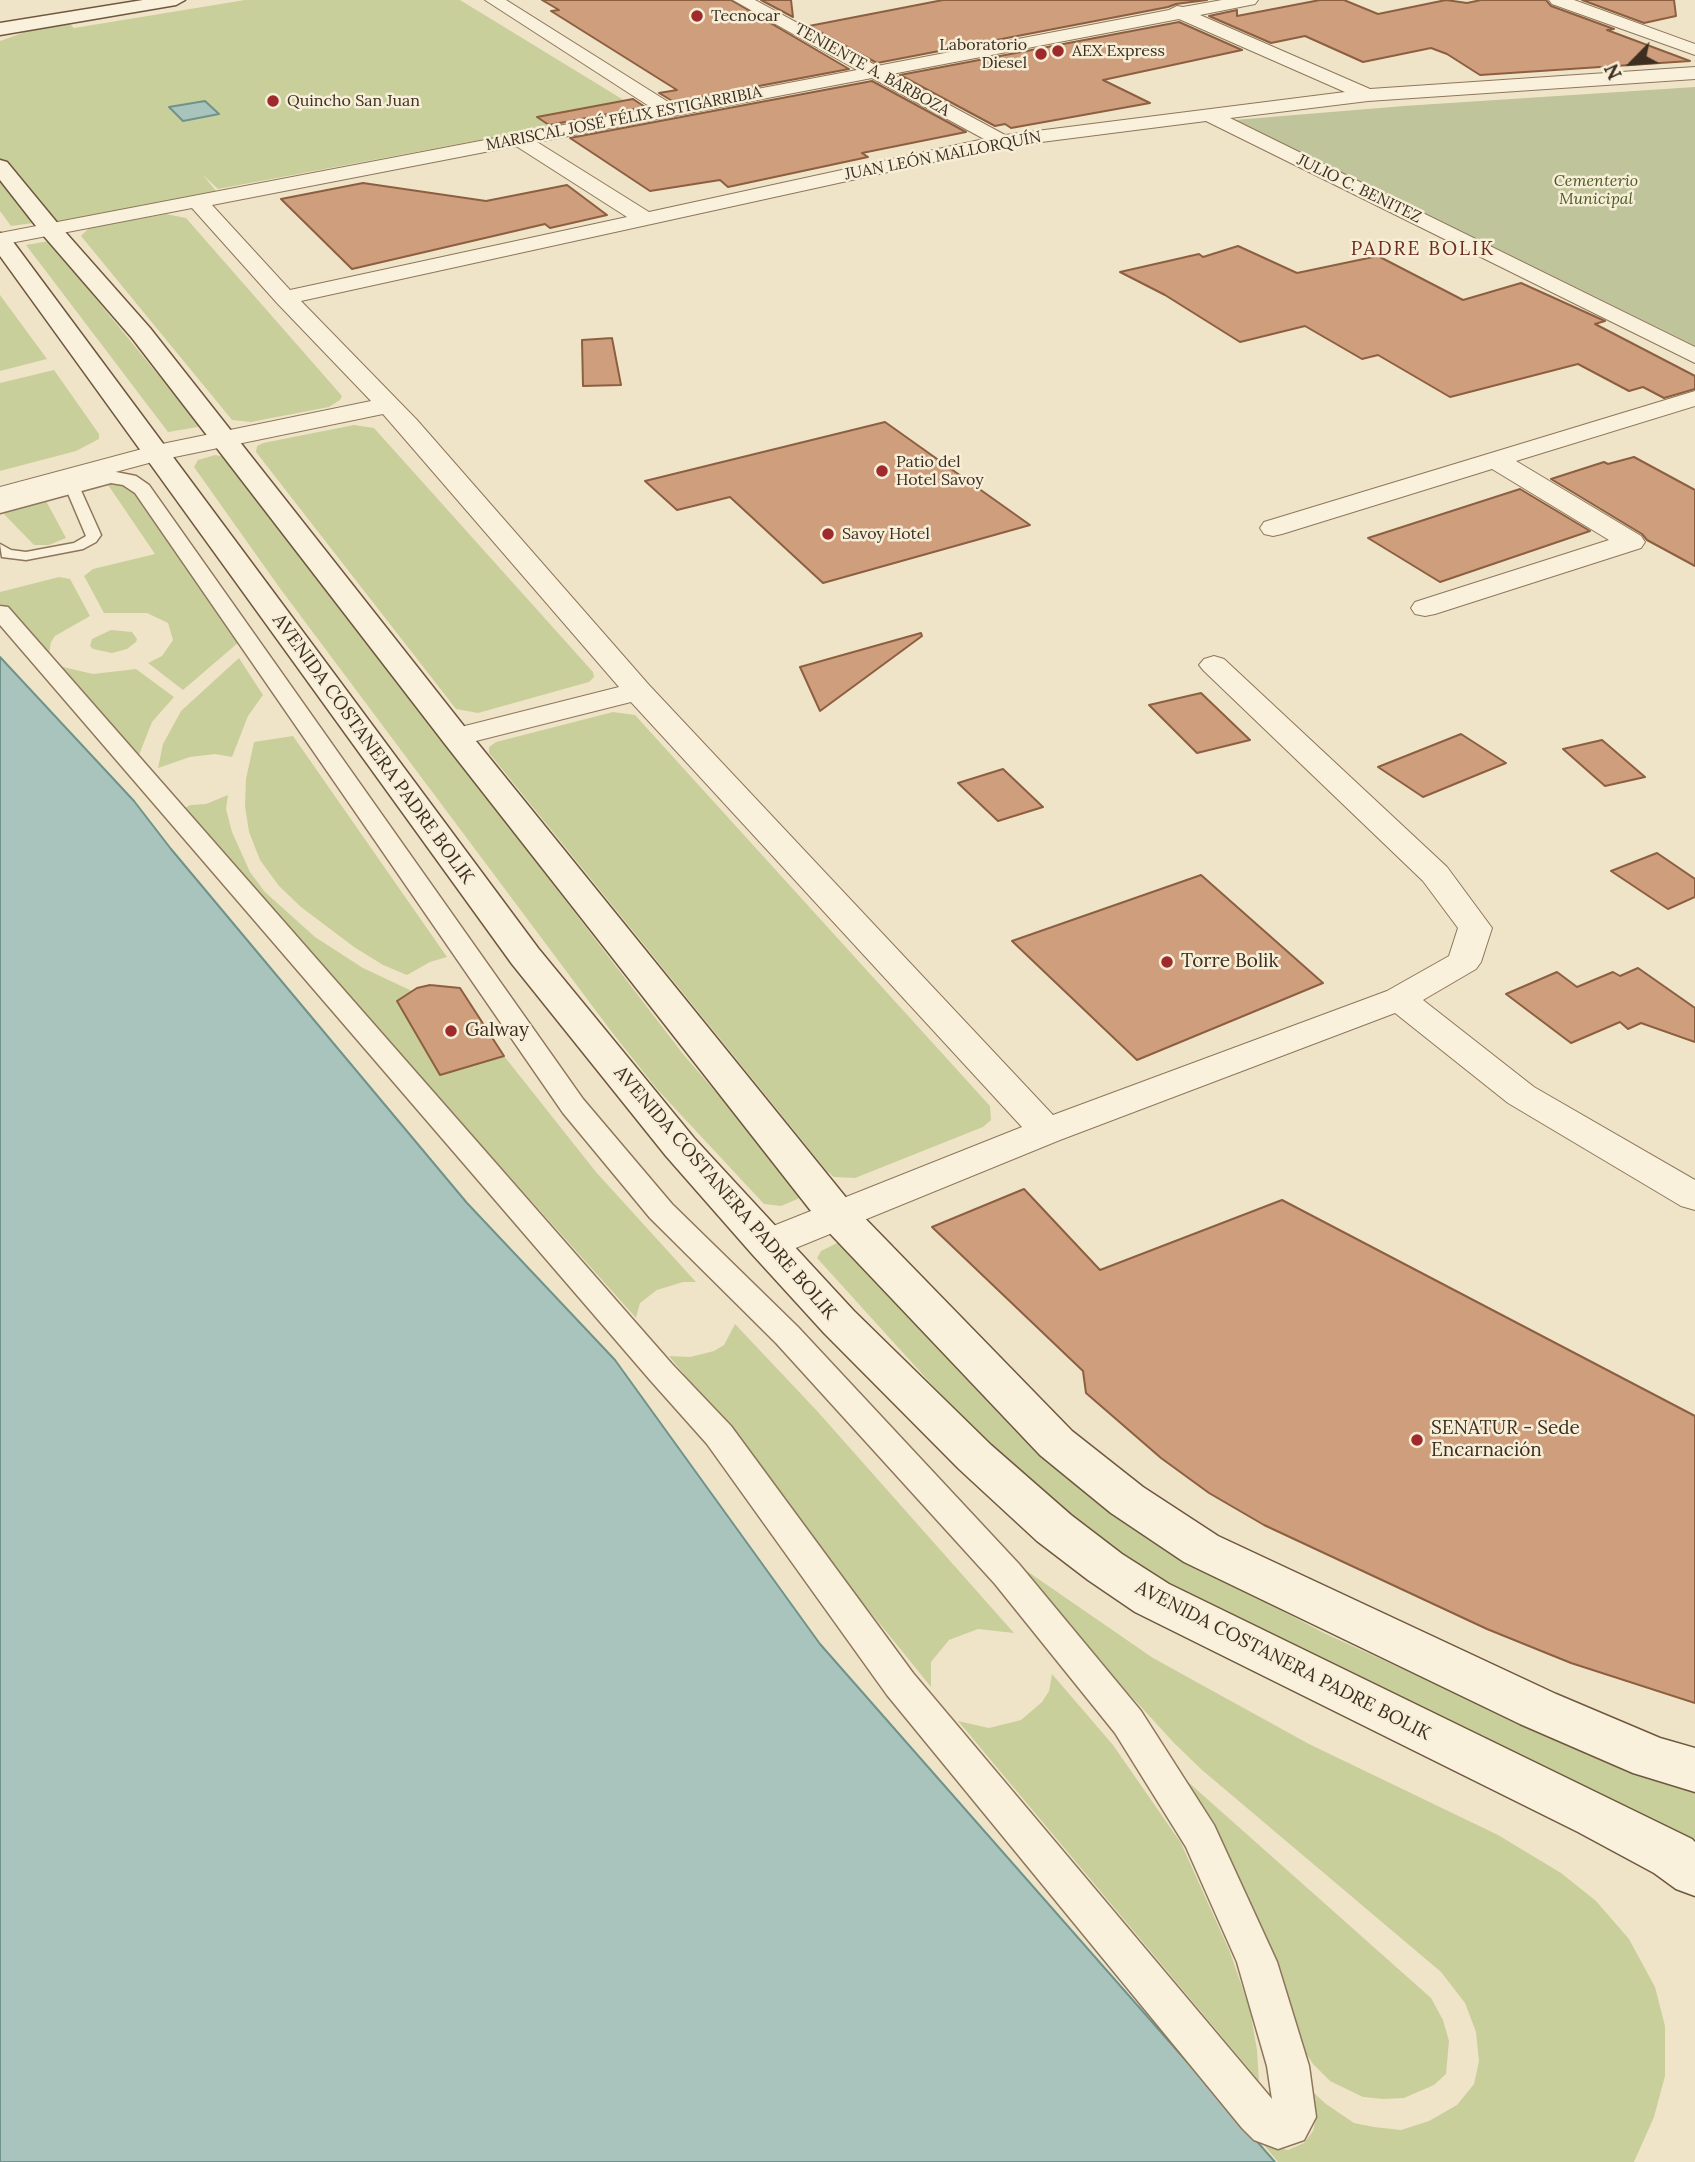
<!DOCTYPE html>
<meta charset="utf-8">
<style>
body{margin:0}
#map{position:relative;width:1695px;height:2162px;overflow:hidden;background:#f0e4c8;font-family:Lora,serif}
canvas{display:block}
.north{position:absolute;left:1597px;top:28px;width:70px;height:70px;-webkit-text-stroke:5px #f7eed8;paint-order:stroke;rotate:245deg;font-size:19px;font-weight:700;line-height:28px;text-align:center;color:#3d2e20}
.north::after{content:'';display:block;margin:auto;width:24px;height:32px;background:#3d2e20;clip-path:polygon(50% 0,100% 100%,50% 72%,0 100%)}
</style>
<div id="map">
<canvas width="1695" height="2162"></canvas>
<div class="north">N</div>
</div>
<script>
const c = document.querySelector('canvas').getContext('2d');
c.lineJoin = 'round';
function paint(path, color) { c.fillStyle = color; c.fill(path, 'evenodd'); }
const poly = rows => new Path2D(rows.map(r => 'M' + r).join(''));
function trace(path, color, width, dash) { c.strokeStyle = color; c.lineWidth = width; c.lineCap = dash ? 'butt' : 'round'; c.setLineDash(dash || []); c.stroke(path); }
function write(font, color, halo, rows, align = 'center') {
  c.font = font + ' Lora,serif'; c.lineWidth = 5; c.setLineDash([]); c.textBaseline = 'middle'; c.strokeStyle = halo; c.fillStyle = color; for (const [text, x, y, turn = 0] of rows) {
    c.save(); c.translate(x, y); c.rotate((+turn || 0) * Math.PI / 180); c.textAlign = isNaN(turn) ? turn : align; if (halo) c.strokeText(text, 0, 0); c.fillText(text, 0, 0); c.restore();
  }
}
const green = poly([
 [245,0,460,0,640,110,218,189,203,175,221,197,51,230,0,166,0,41,64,18,74,28],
 [0,175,34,223,11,226,0,211],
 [166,214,186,218,342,396,340,400,329,407,251,422,232,420,81,236,89,228],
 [49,241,199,425,198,427,168,432,26,245],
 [0,295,47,359,0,371],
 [54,370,99,434,99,439,76,451,0,471,0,383],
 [354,425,374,428,593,672,594,677,589,682,478,713,456,709,256,452,257,446,263,443],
 [215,455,226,457,683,1054,802,1192,802,1197,781,1206,764,1204,656,1088,611,1031,279,587,194,467,198,460],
 [113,481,131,487,239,642,183,690,148,663,162,656,173,640,168,623,147,613,104,613,84,576,93,569,155,554,106,482],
 [45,499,66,538,49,545,34,545,1,511],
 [59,577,70,579,90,616,55,636,51,642,49,654,45,655,0,604,0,592],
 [111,630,132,632,137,639,136,642,127,649,112,653,93,649,90,646,92,639],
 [239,658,263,695,248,716,232,757,215,754,190,757,158,768,163,744,181,711],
 [59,666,93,674,136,669,174,697,152,722,137,760],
 [613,712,635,715,990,1106,991,1120,983,1127,855,1178,834,1177,826,1170,489,753,489,747,496,742],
 [293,736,447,957,430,962,407,975,383,965,354,947,301,907,279,886,260,860,249,832,245,806,246,779,254,742],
 [228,795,226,809,232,832,250,872,265,892,315,937,363,968,412,991,402,1001,440,1075,504,1056,596,1172,696,1282,683,1282,657,1290,640,1303,636,1318,182,810,190,805,206,804],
 [841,1241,1193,1564,1326,1634,1570,1745,1695,1787,1695,1853,1167,1589,1087,1531,1030,1483,934,1387,817,1258,821,1251],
 [735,1324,818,1412,1014,1633,978,1629,949,1640,931,1662,931,1687,854,1592,785,1497,669,1356,690,1357,714,1351,724,1345],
 [1021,1567,1153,1658,1309,1744,1498,1835,1561,1873,1596,1901,1629,1939,1655,1987,1665,2026,1665,2076,1654,2117,1634,2162,1278,2162,1263,2144,1288,2150,1304,2143,1313,2131,1317,2114,1303,2083,1326,2104,1354,2123,1374,2127,1401,2130,1429,2121,1457,2105,1474,2084,1479,2061,1476,2032,1465,2003,1441,1972,1202,1770,1174,1743,1100,1662],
 [1052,1674,1113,1745,1181,1843,1230,1952,1250,2010,1257,2050,1259,2081,958,1721,989,1728,1021,1720,1042,1702,1049,1691],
 [1178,1773,1431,1998,1443,2020,1449,2041,1446,2074,1434,2085,1404,2098,1383,2099,1363,2097,1330,2081,1313,2064,1300,2044]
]);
const cemetery = poly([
 [1695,87,1695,348,1234,120,1404,106]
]);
const water = poly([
 [205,101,219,114,183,121,169,107,205,101],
 [0,657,134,801,171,849,467,1203,615,1360,820,1644,1275,2162,0,2162,0,657]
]);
const building = poly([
 [542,0,731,0,849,69,674,102,659,93,677,90,551,11,559,10,542,0],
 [761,0,791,0,793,17,761,0],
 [943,0,1207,0,1176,4,1168,7,877,63,809,26,943,0],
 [1320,0,1344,0,1378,14,1446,0,1467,3,1481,0,1546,0,1551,6,1614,29,1607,30,1690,61,1480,75,1447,54,1431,48,1363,62,1305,36,1271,43,1209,16,1237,10,1237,16,1320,0],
 [1582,0,1674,0,1676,16,1644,23,1582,0],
 [1179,22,1242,50,1103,80,1150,103,1011,128,1005,124,995,126,900,75,1179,22],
 [872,81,966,132,862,153,868,157,728,187,720,180,650,191,570,138,872,81],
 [633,99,645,107,549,125,537,117,633,99],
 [363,183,486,201,567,185,607,215,550,228,545,224,352,269,281,199,363,183],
 [1238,246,1297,273,1378,256,1463,300,1521,283,1605,321,1595,324,1695,376,1695,389,1664,398,1643,387,1629,391,1578,364,1450,397,1378,355,1362,359,1305,326,1240,342,1165,295,1120,272,1199,254,1203,257,1238,246],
 [612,338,621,385,583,386,582,340,612,338],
 [885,422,1030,525,823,583,730,497,677,510,645,481,885,422],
 [1634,457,1695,490,1695,566,1647,540,1642,534,1551,479,1604,462,1608,464,1634,457],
 [1520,489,1590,531,1440,582,1368,538,1520,489],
 [921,633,922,636,820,711,800,667,921,633],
 [1201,693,1250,740,1197,753,1149,705,1201,693],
 [1461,734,1506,763,1423,797,1378,767,1461,734],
 [1602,740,1645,777,1605,786,1563,749,1602,740],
 [1003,769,1043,807,998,821,958,783,1003,769],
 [1657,853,1695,879,1695,897,1668,909,1611,871,1657,853],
 [1201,875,1323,983,1137,1060,1012,941,1201,875],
 [1638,968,1695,1008,1695,1042,1641,1023,1628,1029,1620,1022,1571,1043,1506,994,1557,972,1577,987,1613,972,1620,976,1638,968],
 [430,985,460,988,504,1056,440,1075,397,1001,417,988,430,985],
 [1024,1189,1100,1270,1282,1200,1695,1416,1695,1703,1571,1663,1487,1629,1264,1525,1209,1493,1161,1458,1086,1393,1083,1371,932,1227,1024,1189]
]);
const service = poly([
 [68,473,75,477,101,535,96,542,83,549,26,560,2,557,0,544,11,550,26,552,74,543,86,536,61,477,68,473]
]);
const pedestrian = poly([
 [111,471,136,476,149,485,583,1099,672,1204,798,1327,1019,1564,1141,1711,1214,1825,1277,1962,1309,2066,1316,2117,1304,2140,1278,2149,1254,2140,1242,2128,887,1695,707,1444,650,1380,0,625,0,606,8,607,672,1364,731,1426,913,1673,1272,2099,1267,2066,1237,1962,1186,1847,1115,1733,995,1584,776,1343,650,1218,563,1113,135,493,123,485,111,483,0,513,0,501,111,471]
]);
const minor = poly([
 [485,0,506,0,673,105,857,70,733,0,755,0,877,66,1169,10,1177,6,1183,7,1222,0,1258,0,1255,4,1200,15,1370,89,1695,67,1695,79,1368,101,1230,118,1695,347,1695,363,1206,121,1002,147,301,301,417,420,649,685,1053,1115,1387,991,1449,956,1458,928,1423,881,1204,671,1199,665,1204,659,1214,656,1224,659,1447,867,1492,928,1481,962,1476,969,1423,1000,1534,1087,1695,1180,1695,1210,1681,1206,1508,1103,1395,1013,1060,1140,781,1254,767,1258,753,1254,747,1244,753,1234,1022,1127,631,702,456,746,445,743,441,737,445,731,619,687,383,414,160,460,0,503,0,487,157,445,371,401,277,303,192,208,0,245,0,233,652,108,485,0],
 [1179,19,1345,92,1005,135,892,74,1179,19],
 [872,78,984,139,649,212,537,142,872,78],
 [516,146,627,217,290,290,212,205,516,146],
 [1549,0,1574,0,1695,44,1695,55,1552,4,1549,0],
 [1695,391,1695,406,1516,461,1641,536,1645,542,1641,548,1435,614,1425,616,1415,614,1411,608,1415,602,1609,540,1492,469,1282,534,1273,536,1264,534,1260,528,1264,522,1695,391]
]);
const secondary = poly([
 [143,0,185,0,176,5,0,35,0,23,143,0],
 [0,160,7,162,59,225,150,328,467,730,852,1205,1072,1431,1143,1487,1218,1536,1556,1694,1660,1738,1695,1748,1695,1792,1633,1773,1520,1724,1184,1562,1111,1513,1040,1455,822,1225,445,744,132,338,43,235,0,180,0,160],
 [0,233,8,235,538,948,694,1138,854,1311,991,1445,1071,1515,1122,1554,1169,1584,1692,1839,1695,1842,1695,1896,1676,1889,1654,1873,1578,1832,1135,1612,1088,1580,1037,1541,959,1469,824,1333,752,1254,666,1156,512,964,0,256,0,233]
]);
const markers = [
 [697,16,7,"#9e2a2b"],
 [1058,51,7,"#9e2a2b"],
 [1041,54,7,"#9e2a2b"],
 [273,101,7,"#9e2a2b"],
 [882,471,7,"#9e2a2b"],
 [828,534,7,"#9e2a2b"],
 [1167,962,7,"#9e2a2b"],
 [451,1031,7,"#9e2a2b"],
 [1417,1440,7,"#9e2a2b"]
];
const farPoinames = [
 ["Tecnocar",711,16],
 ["Laboratorio",1027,45,"right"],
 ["Diesel",1027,63,"right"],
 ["AEX Express",1072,51],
 ["Quincho San Juan",287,101],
 ["Patio del",896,462],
 ["Hotel Savoy",896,480],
 ["Savoy Hotel",842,534]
];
const farStreetnames = [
 ["TENIENTE A. BARBOZA",872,70,29],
 ["MARISCAL JOSÉ FÉLIX ESTIGARRIBIA",624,119,-11],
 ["JUAN LEÓN MALLORQUÍN",943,156,-11],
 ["JULIO C. BENITEZ",1359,189,26]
];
const farParknames = [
 ["Cementerio",1596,181],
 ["Municipal",1596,199]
];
const farQuarternames = [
 ["PADRE BOLIK",1423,250]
];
const streetNames = [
 ["AVENIDA COSTANERA PADRE BOLIK",373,749,54],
 ["AVENIDA COSTANERA PADRE BOLIK",725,1193,49],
 ["AVENIDA COSTANERA PADRE BOLIK",1283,1661,27]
];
const poiNames = [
 ["Torre Bolik",1181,962],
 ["Galway",465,1031],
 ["SENATUR - Sede",1431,1429],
 ["Encarnación",1431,1451]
];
paint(green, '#c9cf9b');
paint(cemetery, '#bfc49a');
paint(water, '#a9c4bc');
trace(water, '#6f938a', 2);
paint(building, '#cf9f7d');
trace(building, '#8d5f41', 2);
trace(service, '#8d765c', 3);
trace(pedestrian, '#8d765c', 3);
trace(minor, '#8d765c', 2);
trace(secondary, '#6f573f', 3);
paint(service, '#faf1dc');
paint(pedestrian, '#faf1dc');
paint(minor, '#faf1dc');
paint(secondary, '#faf1dc');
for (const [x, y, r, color] of markers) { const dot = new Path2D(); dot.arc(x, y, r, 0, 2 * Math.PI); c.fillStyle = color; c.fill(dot); trace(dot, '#f7eed8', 2.5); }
write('16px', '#3d2e20', '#f7eed8', farPoinames, 'left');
write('16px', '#3d2e20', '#f7eed8', farStreetnames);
write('italic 16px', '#4d5a26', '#f7eed8', farParknames);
c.letterSpacing = '2px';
write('19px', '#6b2e1e', '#f7eed8', farQuarternames);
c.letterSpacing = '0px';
write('19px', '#3d2e20', '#f7eed8', streetNames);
write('19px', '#3d2e20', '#f7eed8', poiNames, 'left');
</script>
